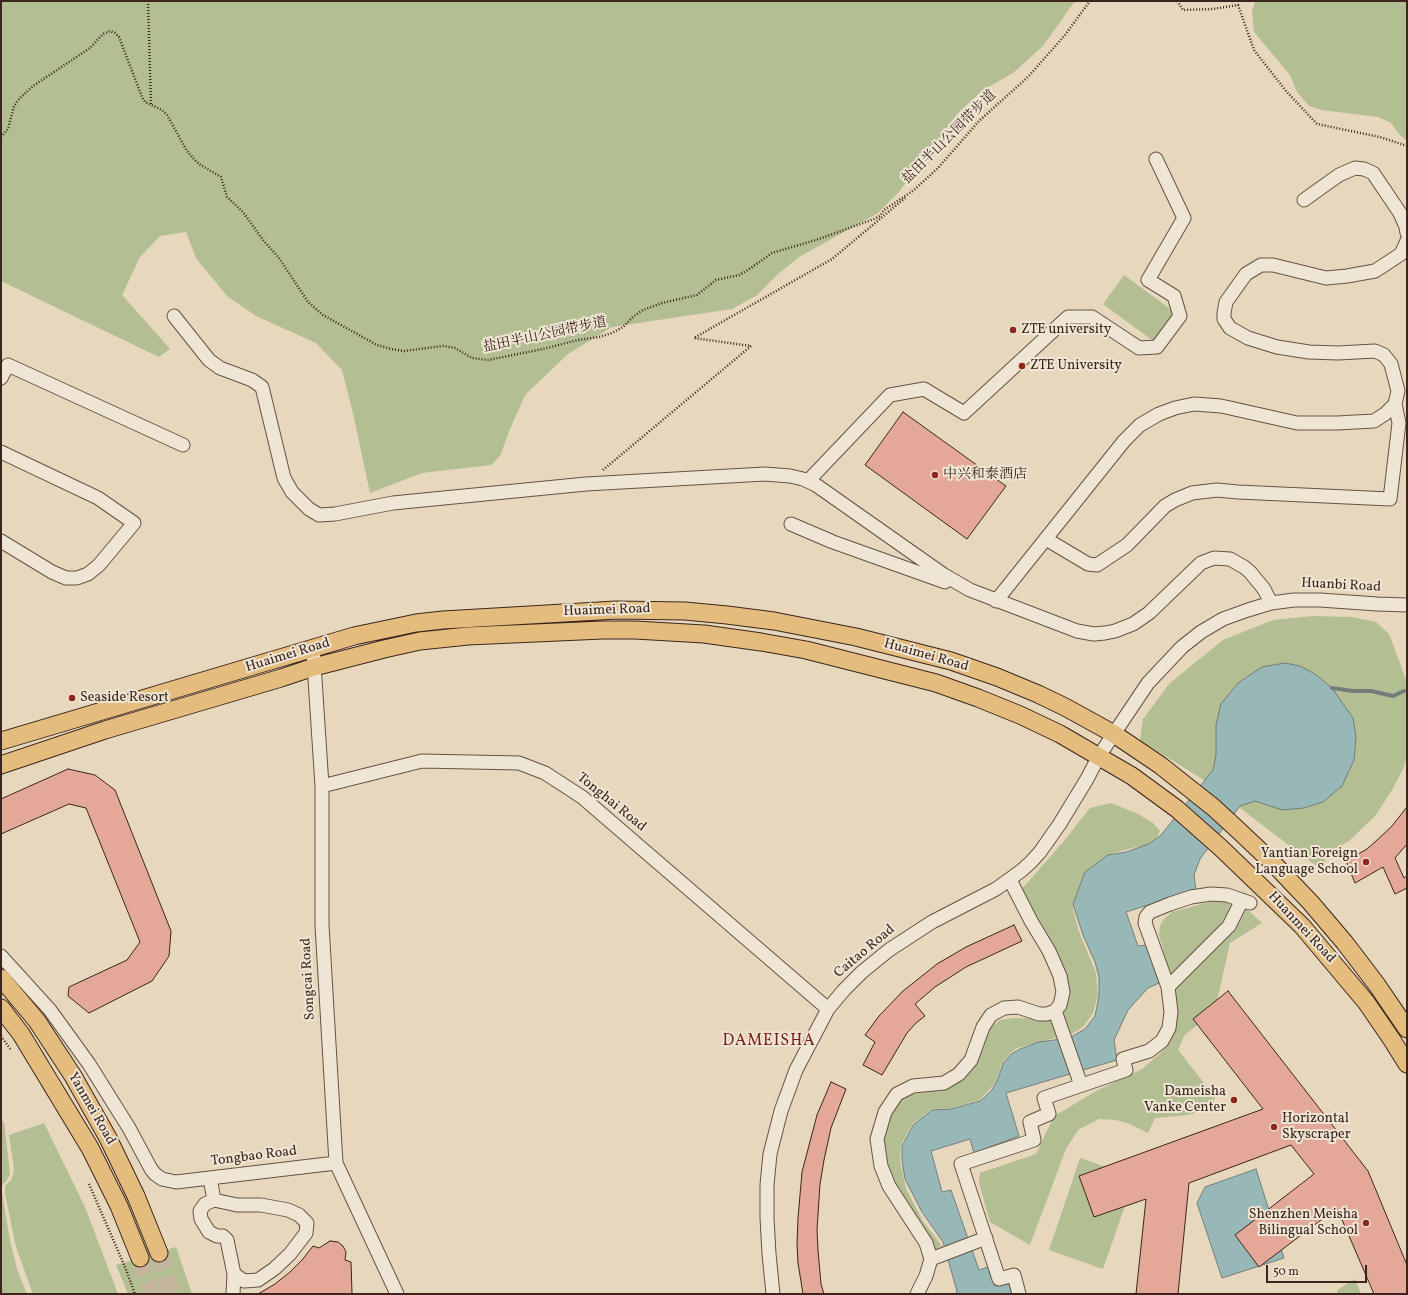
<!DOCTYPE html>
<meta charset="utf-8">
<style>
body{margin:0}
#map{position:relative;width:1408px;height:1295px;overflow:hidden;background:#e6d7bd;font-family:Vollkorn,serif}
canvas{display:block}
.frame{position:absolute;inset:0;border:2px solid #3c251c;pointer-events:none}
.scale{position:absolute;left:1266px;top:1265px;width:101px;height:18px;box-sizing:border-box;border:2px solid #3c251c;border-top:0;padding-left:5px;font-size:12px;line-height:14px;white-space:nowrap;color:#3c251c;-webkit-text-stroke:3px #efe5d4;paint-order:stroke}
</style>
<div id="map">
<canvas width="1408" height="1295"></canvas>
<div class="frame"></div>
<div class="scale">50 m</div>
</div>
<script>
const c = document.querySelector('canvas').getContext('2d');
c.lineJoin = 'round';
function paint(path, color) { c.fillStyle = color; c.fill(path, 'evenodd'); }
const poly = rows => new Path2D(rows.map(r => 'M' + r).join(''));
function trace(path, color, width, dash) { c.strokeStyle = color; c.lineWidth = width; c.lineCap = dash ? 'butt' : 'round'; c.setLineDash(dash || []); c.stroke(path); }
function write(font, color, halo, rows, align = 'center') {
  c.font = font + ' Vollkorn,"Noto Serif SC",serif'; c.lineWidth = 4; c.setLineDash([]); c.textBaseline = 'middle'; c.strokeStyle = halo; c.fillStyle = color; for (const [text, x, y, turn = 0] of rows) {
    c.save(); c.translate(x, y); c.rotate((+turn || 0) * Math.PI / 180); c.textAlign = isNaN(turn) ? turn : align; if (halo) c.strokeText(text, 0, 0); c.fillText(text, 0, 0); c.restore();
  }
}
const green = poly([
 [1,1,1075,1,1043,46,1013,73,983,90,958,113,899,192,878,213,799,257,777,275,756,296,732,309,612,327,568,354,525,395,510,429,500,456,491,465,422,473,370,493,353,413,342,370,316,343,256,316,227,296,196,258,186,232,160,236,140,257,122,295,170,349,159,357,1,281],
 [1255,1,1407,1,1407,141,1398,133,1391,123,1378,117,1321,110,1309,106,1297,92,1290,75,1254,32,1252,12],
 [1124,275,1177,314,1156,343,1103,304],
 [1313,616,1352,617,1376,622,1389,634,1407,682,1407,755,1404,767,1392,790,1375,816,1349,841,1327,853,1323,871,1199,777,1140,740,1143,719,1170,683,1223,640,1273,620],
 [1111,803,1138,814,1153,823,1160,831,1156,839,1147,847,1136,847,1114,853,1094,866,1082,881,1073,908,1078,929,1096,973,1098,996,1093,1013,1083,1027,1068,1036,1055,1038,1017,1048,1010,1053,1001,1066,997,1079,990,1089,979,1100,952,1108,932,1109,912,1124,901,1145,900,1160,906,1189,923,1221,942,1246,934,1250,893,1185,881,1143,885,1124,902,1096,937,1090,955,1085,969,1071,987,1031,1000,1020,1014,1018,1050,1019,1063,1012,1067,1003,1070,991,1064,974,1020,891,1063,842,1090,808],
 [1238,901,1262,923,1230,943,1215,1010,1184,1036,1178,1050,1215,1097,1212,1108,1188,1115,1155,1118,1148,1133,1130,1124,1116,1120,1099,1119,1078,1130,1066,1149,1030,1245,990,1222,979,1183,980,1173,1036,1154,1054,1116,1098,1090,1142,1069,1164,1050,1173,1034,1175,991,1159,935,1160,926,1164,919,1172,912,1210,902],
 [4,1121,10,1174,7,1180,1,1186,3,1198,10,1241,18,1272,27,1294,1,1294,1,1122],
 [44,1123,85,1207,118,1294,33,1294,16,1247,5,1194,5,1186,12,1179,14,1169,9,1135],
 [1080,1158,1135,1177,1103,1269,1049,1250],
 [176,1247,192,1294,128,1294,116,1265],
 [1355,1279,1361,1294,1338,1294,1337,1290]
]);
const water = poly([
 [1285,663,1300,666,1315,674,1332,688,1353,718,1356,737,1354,760,1342,786,1323,802,1304,808,1282,810,1255,801,1240,806,1200,859,1194,875,1196,890,1126,912,1138,946,1149,945,1159,983,1148,988,1128,1010,1114,1040,1117,1060,1006,1093,1019,1136,974,1153,970,1139,931,1151,942,1192,951,1190,979,1270,988,1267,995,1286,1009,1283,1012,1294,955,1294,957,1291,943,1242,922,1212,905,1179,902,1160,902,1146,913,1125,932,1110,951,1109,980,1101,991,1091,998,1079,1003,1064,1011,1054,1020,1049,1039,1042,1069,1038,1085,1029,1095,1016,1099,996,1099,977,1095,962,1083,935,1073,904,1085,872,1108,855,1126,852,1149,844,1161,835,1213,770,1216,755,1216,725,1221,704,1238,683,1262,667,1285,663],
 [1256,1169,1284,1258,1222,1278,1197,1203,1205,1187,1256,1169]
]);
const stream = poly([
 [1332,688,1353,691,1371,691,1393,696,1404,691]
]);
const building = poly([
 [903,412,1006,486,967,539,865,465,903,412],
 [68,769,95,775,115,790,171,931,169,956,152,981,89,1013,68,996,69,987,127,960,140,942,86,808,69,804,1,834,1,799,68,769],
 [1407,807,1407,844,1395,858,1404,878,1407,876,1407,888,1395,894,1383,867,1355,883,1346,861,1367,849,1376,841,1392,826,1407,807],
 [1014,925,1022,941,966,967,935,987,915,1004,925,1016,916,1023,907,1033,882,1075,863,1065,875,1042,865,1035,879,1016,903,991,937,964,966,947,1014,925],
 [1228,991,1368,1171,1407,1265,1407,1294,1374,1294,1337,1208,1259,1267,1235,1235,1314,1174,1291,1145,1189,1183,1178,1294,1136,1294,1146,1199,1094,1217,1079,1176,1263,1109,1193,1019,1228,991],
 [831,1082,846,1089,831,1128,824,1160,820,1184,817,1230,818,1250,821,1284,824,1294,803,1294,798,1263,797,1244,798,1218,802,1172,817,1115,831,1082],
 [330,1241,338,1242,343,1246,346,1252,345,1260,351,1262,352,1294,258,1294,275,1284,290,1272,302,1260,313,1246,319,1248,330,1241]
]);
const majorTunnel = poly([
 [159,1253,172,1294],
 [140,1258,152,1294]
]);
const path = poly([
 [148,1,151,105],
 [1177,1,1183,10,1213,9,1238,5,1254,50,1286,91,1317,124,1380,137,1407,146],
 [1,137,8,129,14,106,19,99,33,86,90,48,103,34,110,31,115,33,119,37,142,97,145,102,162,110,167,115,187,151,193,158,199,164,221,177,227,197,243,212,263,240,279,258,308,302,323,315,377,345,391,349,404,351,443,346,455,348,472,358,488,360,543,349,578,340,599,337,612,333,623,327,634,316,643,310,662,303,697,295,716,280,739,275,748,270,772,253,819,239,874,219,880,216,884,210,914,190,938,168,979,121,1028,77,1065,35,1090,1],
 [603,470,751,346,694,338,832,259,905,198],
 [1,1036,11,1050],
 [89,1184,125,1267,135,1294]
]);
const minor = poly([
 [1304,200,1339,175,1355,168,1364,169,1373,173,1400,213,1406,227,1407,233],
 [174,316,209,360,220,368,252,380,262,387,284,478,292,492,309,509,319,515,335,514,393,503,586,484,765,474,790,476,803,479,816,485,944,575,970,590,1077,631,1094,634,1105,633,1115,631,1133,624,1149,613,1201,563,1214,558,1230,559,1244,567,1250,572,1264,589,1271,603],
 [1,378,8,365,183,445],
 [1,452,98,498,134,523,99,565,88,574,77,578,66,578,52,572,1,541],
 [808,481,890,395,924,389,964,413,1068,317,1092,317,1139,348,1157,347,1180,316,1174,296,1148,280,1184,218,1156,159],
 [791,524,833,542,945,582],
 [1046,539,1088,564,1097,565,1127,545,1165,506,1175,500,1192,493,1217,490,1238,492,1390,499,1399,423,1395,404],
 [996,601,1124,441,1140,425,1159,414,1175,408,1194,404,1221,406,1297,423,1337,423,1374,421,1385,414,1395,404,1398,391,1391,364,1384,355,1375,351,1338,353,1309,352,1277,347,1248,338,1230,328,1224,319,1224,313,1226,302,1246,274,1261,265,1273,265,1326,278,1347,276,1375,271,1401,254,1407,241],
 [313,649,322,786,322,925,336,1163,397,1294],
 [322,786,422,761,519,763,545,773,582,797,828,1009],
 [1010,880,1031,921,1049,951,1060,976,1063,992,1060,1005,1055,1011],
 [1,956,50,1010,89,1064,129,1128,151,1169,155,1174,162,1179,176,1182,336,1163],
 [1168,987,1229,926,1242,900],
 [210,1178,214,1200,205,1204,200,1211,201,1219,209,1232,217,1236,223,1236,227,1240,234,1274,244,1281,258,1280,274,1269,290,1254,306,1233,307,1223,299,1215,288,1210,261,1205,237,1205,214,1200],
 [931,1259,986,1238],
 [233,1294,234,1274],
 [773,1294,769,1254,767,1218,767,1185,770,1154,781,1111,796,1070,828,1009,844,990,862,972,889,950,932,922,996,889,1021,871,1031,862,1040,852,1059,825,1087,779,1099,756,1148,683,1182,647,1201,632,1223,619,1248,610,1271,603,1294,600,1320,600,1377,604,1407,605],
 [917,1294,926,1276,931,1259,926,1243,889,1186,881,1166,877,1139,885,1112,897,1094,913,1086,944,1083,959,1074,971,1060,983,1027,991,1015,1004,1008,1018,1007,1039,1014,1047,1014,1055,1011,1081,1085],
 [1019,1294,1014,1275,999,1279,961,1164,1034,1140,1030,1122,1049,1114,1044,1098,1126,1070,1123,1059,1149,1051,1162,1041,1169,1028,1171,1012,1168,987,1145,923,1146,917,1150,912,1170,904,1191,897,1211,894,1227,895,1250,903]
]);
const major = poly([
 [1,741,354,636,416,623,443,620,616,610,685,611,727,615,774,621,856,637,951,661,997,677,1038,694,1065,707,1114,734,1160,765,1213,807,1237,829,1274,864,1311,903,1345,943,1377,985,1407,1029],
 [1,765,105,730,281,678,314,667,384,649,420,641,468,636,603,630,635,630,704,634,761,642,806,650,936,683,978,698,1020,715,1060,734,1132,776,1177,809,1221,848,1302,926,1366,1002,1392,1040,1407,1064],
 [1,978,37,1021,73,1076,108,1138,136,1196,159,1253],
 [1,1008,21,1034,90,1148,119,1206,140,1258]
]);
const markers = [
 [1013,330,4,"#8f2418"],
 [1022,366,4,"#8f2418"],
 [935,475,4,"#8f2418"],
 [72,698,4,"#8f2418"],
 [1366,862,4,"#8f2418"],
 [1234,1100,4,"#8f2418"],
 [1274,1127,4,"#8f2418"],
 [1366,1223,4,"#8f2418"]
];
const streetNames = [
 ["盐田半山公园带步道",950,138,-45],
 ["盐田半山公园带步道",545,336,-12],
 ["Huanbi Road",1341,586,3],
 ["Huaimei Road",607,611,-2],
 ["Huaimei Road",288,656,-17],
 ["Huaimei Road",926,656,16],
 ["Tonghai Road",611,803,39],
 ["Huanmei Road",1301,928,47],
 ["Caitao Road",865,952,-40],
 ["Songcai Road",309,979,-93],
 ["Yanmei Road",91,1109,60],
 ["Tongbao Road",254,1157,-7]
];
const poiNames = [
 ["ZTE university",1021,330],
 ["ZTE University",1030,366],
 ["中兴和泰酒店",943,475],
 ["Seaside Resort",80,698],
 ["Yantian Foreign",1358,854,"right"],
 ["Language School",1358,870,"right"],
 ["Dameisha",1226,1092,"right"],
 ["Vanke Center",1226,1108,"right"],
 ["Horizontal",1282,1119],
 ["Skyscraper",1282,1135],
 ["Shenzhen Meisha",1358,1215,"right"],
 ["Bilingual School",1358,1231,"right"]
];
const quarterNames = [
 ["DAMEISHA",769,1042]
];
paint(green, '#b3be92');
paint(water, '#98b8b8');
trace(water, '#737d7a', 1);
trace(stream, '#737d7a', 4);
paint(building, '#e4a898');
trace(building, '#3c251c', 1);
trace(majorTunnel, '#c4b39d', 17, [17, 8]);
trace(minor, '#665244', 15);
trace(major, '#3c251c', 19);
trace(path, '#3c251c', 2.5, [1, 2]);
trace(minor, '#efe5d4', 13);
trace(major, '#e3bc7e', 17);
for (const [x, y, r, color] of markers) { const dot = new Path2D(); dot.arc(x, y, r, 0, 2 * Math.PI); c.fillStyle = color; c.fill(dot); trace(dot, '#efe5d4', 1.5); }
write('14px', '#3c251c', '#efe5d4', streetNames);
write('14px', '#3c251c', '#efe5d4', poiNames, 'left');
c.letterSpacing = '1px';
write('16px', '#7a1f14', '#efe5d4', quarterNames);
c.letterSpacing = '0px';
</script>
